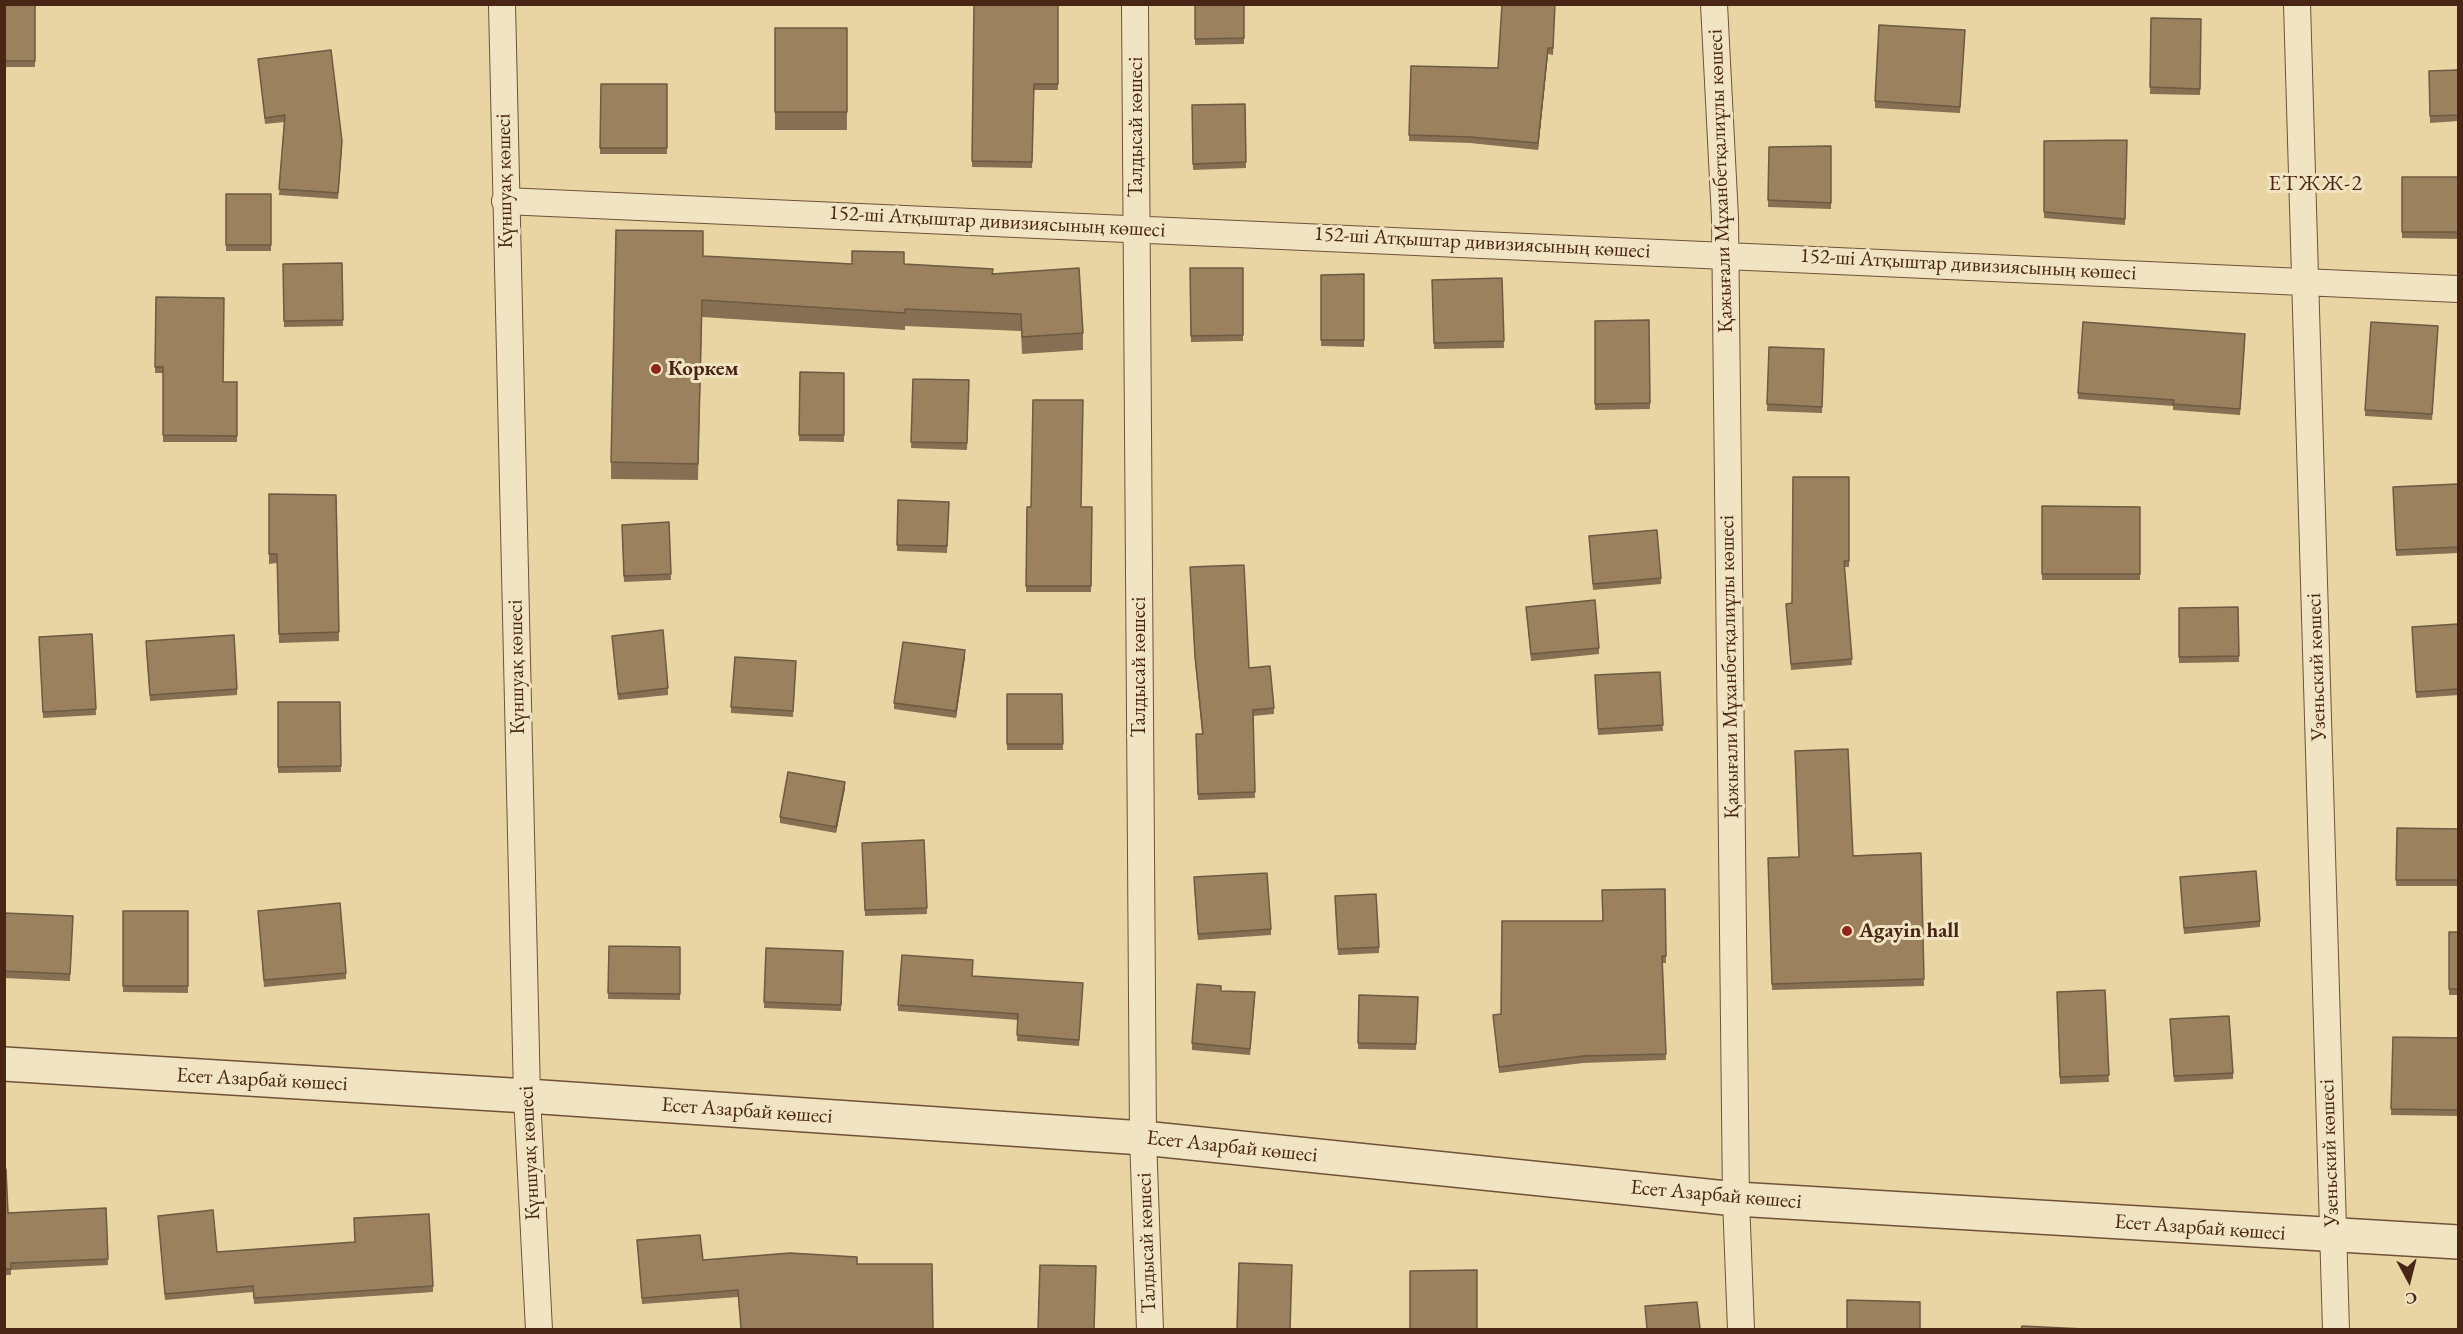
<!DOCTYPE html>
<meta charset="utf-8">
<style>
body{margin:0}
#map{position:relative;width:2463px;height:1334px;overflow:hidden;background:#e9d5a3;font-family:"EB Garamond",serif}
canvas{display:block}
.frame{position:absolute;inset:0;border:6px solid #482515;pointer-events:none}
.north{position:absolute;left:2379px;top:1250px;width:60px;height:60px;-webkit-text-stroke:4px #f1e4c3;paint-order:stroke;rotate:173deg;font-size:16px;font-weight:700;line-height:24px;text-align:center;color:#482515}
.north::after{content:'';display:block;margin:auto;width:21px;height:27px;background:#482515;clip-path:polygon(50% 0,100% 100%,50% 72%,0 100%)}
</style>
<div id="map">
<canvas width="2463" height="1334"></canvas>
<div class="frame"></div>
<div class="north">С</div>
</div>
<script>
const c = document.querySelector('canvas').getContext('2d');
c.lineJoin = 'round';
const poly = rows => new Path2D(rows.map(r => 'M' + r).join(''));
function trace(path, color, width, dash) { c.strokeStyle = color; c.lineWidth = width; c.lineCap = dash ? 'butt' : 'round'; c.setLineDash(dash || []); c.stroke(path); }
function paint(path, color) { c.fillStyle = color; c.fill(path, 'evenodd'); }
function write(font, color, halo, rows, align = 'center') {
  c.font = font + ' "EB Garamond",serif'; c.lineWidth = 6; c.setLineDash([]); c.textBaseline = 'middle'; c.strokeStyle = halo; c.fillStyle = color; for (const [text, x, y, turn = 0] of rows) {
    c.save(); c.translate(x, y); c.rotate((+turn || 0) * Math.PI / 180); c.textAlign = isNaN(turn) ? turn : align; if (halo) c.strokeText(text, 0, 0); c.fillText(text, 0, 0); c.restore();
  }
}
const minor = poly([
 [502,4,527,1096,539,1330],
 [1135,4,1143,1138,1150,1330],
 [1714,4,1725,218,1736,1199,1741,1330],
 [2297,4,2336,1330],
 [505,201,2458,289]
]);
const tertiary = poly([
 [4,1064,527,1096,1143,1138,1736,1199,2458,1242]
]);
const wall = poly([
 [4,4,35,4,35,67,4,67],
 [974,4,1058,4,1058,90,1034,90,1032,168,972,167],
 [1195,4,1244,4,1244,44,1195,45],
 [1555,4,1553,55,1548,54,1538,150,1470,143,1409,141,1411,66,1498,68],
 [2151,18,2201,19,2200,95,2150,94],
 [775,28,847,28,847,130,775,130],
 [1965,30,1960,113,1875,108,1875,101],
 [258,59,342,148,338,199,279,195,284,122,265,124],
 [2458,70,2458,121,2430,123,2429,71],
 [601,84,667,84,667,154,600,154],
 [1245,104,1246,168,1193,170,1192,105],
 [2127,140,2125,225,2044,218,2044,141],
 [1831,146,1831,209,1768,207,1769,147],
 [2402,177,2458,177,2458,239,2402,238],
 [226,194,271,194,271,251,226,251],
 [703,256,852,264,904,264,993,273,1083,333,1083,350,1022,354,1021,331,905,326,905,330,702,317,698,480,611,479,611,462],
 [342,263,343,326,284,327,283,264],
 [1190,268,1243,268,1243,341,1191,342],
 [1364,274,1364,347,1321,346,1321,275],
 [1502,278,1504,348,1434,349,1432,280],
 [156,297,223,382,237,382,237,442,163,442,163,373,155,373],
 [1649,320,1650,409,1595,410,1595,321],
 [2438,332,2432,420,2365,416,2365,410],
 [2245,341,2240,415,2173,410,2173,406,2078,399,2078,393],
 [1769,347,1824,349,1822,413,1767,411],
 [800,372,844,373,844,442,799,441],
 [913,379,969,380,967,450,911,448],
 [1849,477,1849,567,1844,567,1852,665,1791,670,1786,604,1792,603],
 [2458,484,2458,553,2396,556,2393,487],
 [269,494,336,495,339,641,279,643,277,563,269,564],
 [898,500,949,502,947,553,897,551],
 [2042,506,2140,507,2140,580,2042,580],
 [1027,507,1092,507,1091,592,1026,592],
 [669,522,671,580,624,582,622,525],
 [1589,536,1661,578,1661,584,1593,590],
 [1190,574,1274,708,1274,714,1253,716,1255,798,1198,800,1196,734,1202,734,1195,662],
 [1526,607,1599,648,1599,654,1531,661],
 [2238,607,2239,662,2179,663,2179,608],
 [2458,624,2458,695,2416,698,2412,627],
 [92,634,96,715,43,718,39,637],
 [612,636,668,688,668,695,618,700],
 [146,648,237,689,237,695,150,701],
 [965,657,956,718,894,709,894,703],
 [796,661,793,717,731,713,731,707],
 [1660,672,1663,731,1598,735,1595,675],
 [1007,694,1062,694,1063,750,1007,750],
 [278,702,340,702,341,772,278,773],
 [845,788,836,833,780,823,780,817],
 [2397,828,2458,829,2458,886,2396,886],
 [924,840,927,914,865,916,862,843],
 [1921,853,1924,986,1772,990,1768,858],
 [2180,877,2260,921,2260,927,2184,934],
 [1194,883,1271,929,1271,935,1198,940],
 [1665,889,1666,963,1662,963,1666,1060,1583,1063,1499,1073,1493,1015,1501,1014,1603,921],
 [1335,903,1379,947,1379,953,1338,955],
 [123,911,188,911,188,993,123,992],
 [258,911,346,973,346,979,264,987],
 [4,913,73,916,70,981,4,978],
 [2449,932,2458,932,2458,995,2449,995],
 [609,946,680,947,680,1000,608,999],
 [766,948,843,951,841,1011,764,1008],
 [972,976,1083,983,1079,1046,1017,1041,1018,1020,898,1011,898,1005],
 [2105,990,2109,1082,2060,1084,2057,992],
 [1221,991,1255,998,1250,1055,1192,1050,1192,1043],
 [1359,995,1418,997,1416,1050,1358,1049],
 [2170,1025,2233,1073,2233,1079,2174,1082],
 [2393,1037,2458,1038,2458,1116,2391,1115],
 [4,1169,8,1213,106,1208,108,1265,11,1270,11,1275,4,1275],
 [158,1216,217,1252,433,1286,433,1292,254,1304,253,1292,165,1300],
 [637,1240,703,1260,857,1264,933,1329,741,1329,738,1297,642,1304]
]);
const shadedWall = poly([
 [1548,48,1548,54,1538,150,1538,143],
 [965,650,965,657,956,718,956,711],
 [845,782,845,788,836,833,836,827]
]);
const building = poly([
 [4,4,35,4,35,61,4,61,4,4],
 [974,4,1058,4,1058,84,1034,84,1032,162,972,161,974,4],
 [1195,4,1244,4,1244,38,1195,39,1195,4],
 [1502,4,1555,4,1553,48,1548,48,1538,143,1470,137,1409,135,1411,66,1498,68,1502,4],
 [2151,18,2201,19,2200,89,2150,87,2151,18],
 [1879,25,1965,30,1960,107,1875,101,1879,25],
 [775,28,847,28,847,112,775,112,775,28],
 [331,50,342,141,338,193,279,189,285,115,265,118,258,59,331,50],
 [2458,70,2458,115,2430,116,2429,71,2458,70],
 [601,84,667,84,667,148,600,148,601,84],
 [1245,104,1246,162,1193,164,1192,105,1245,104],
 [2127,140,2125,219,2044,212,2044,141,2127,140],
 [1831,146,1831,203,1768,200,1769,147,1831,146],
 [2402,177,2458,177,2458,232,2402,232,2402,177],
 [226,194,271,194,271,245,226,245,226,194],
 [616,230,703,231,703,256,852,264,852,251,904,252,904,264,993,269,992,274,1079,268,1083,333,1022,337,1021,314,905,309,905,313,702,300,698,464,611,462,616,230],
 [342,263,343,320,284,321,283,264,342,263],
 [1190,268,1243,268,1243,335,1191,336,1190,268],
 [1364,274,1364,340,1321,340,1321,275,1364,274],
 [1502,278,1504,341,1434,343,1432,280,1502,278],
 [156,297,224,298,223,382,237,382,237,436,163,435,163,367,155,367,156,297],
 [1649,320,1650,403,1595,404,1595,321,1649,320],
 [2083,322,2245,334,2240,409,2173,404,2174,400,2078,393,2083,322],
 [2371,322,2438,326,2432,414,2365,410,2371,322],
 [1769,347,1824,349,1822,407,1767,404,1769,347],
 [800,372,844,373,844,435,799,435,800,372],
 [913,379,969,380,967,443,911,442,913,379],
 [1033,400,1083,400,1081,507,1092,507,1091,586,1026,586,1027,507,1031,507,1033,400],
 [1793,477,1849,477,1849,561,1844,561,1852,659,1791,664,1786,604,1792,603,1793,477],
 [2458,484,2458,547,2396,550,2393,487,2458,484],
 [269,494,336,495,339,632,279,634,277,554,269,554,269,494],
 [898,500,949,502,947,546,897,545,898,500],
 [2042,506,2140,507,2140,574,2042,574,2042,506],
 [669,522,671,574,624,576,622,525,669,522],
 [1657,530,1661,578,1593,584,1589,536,1657,530],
 [1244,565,1249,668,1270,666,1274,708,1253,710,1255,792,1198,794,1196,734,1203,734,1195,656,1190,567,1244,565],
 [1595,600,1599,648,1531,654,1526,607,1595,600],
 [2238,607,2239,656,2179,657,2179,608,2238,607],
 [2458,624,2458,689,2416,692,2412,627,2458,624],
 [663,630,668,688,618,694,612,636,663,630],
 [92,634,96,709,43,712,39,637,92,634],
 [234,635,237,689,150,695,146,641,234,635],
 [903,642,965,650,956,711,894,703,903,642],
 [735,657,796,661,793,711,731,707,735,657],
 [1660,672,1663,725,1598,729,1595,675,1660,672],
 [1007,694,1062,694,1063,744,1007,744,1007,694],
 [278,702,340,702,341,766,278,767,278,702],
 [1848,749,1853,856,1921,853,1924,979,1772,984,1768,858,1799,857,1795,751,1848,749],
 [788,772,845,782,836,827,780,817,788,772],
 [2397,828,2458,829,2458,880,2396,880,2397,828],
 [924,840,927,908,865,910,862,843,924,840],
 [2256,871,2260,921,2184,928,2180,877,2256,871],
 [1267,873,1271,929,1198,934,1194,877,1267,873],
 [1665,889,1666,956,1662,956,1666,1054,1583,1056,1499,1067,1493,1015,1501,1014,1502,921,1603,921,1602,890,1665,889],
 [1376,894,1379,947,1338,949,1335,896,1376,894],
 [340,903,346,973,264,980,258,911,340,903],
 [123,911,188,911,188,986,123,986,123,911],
 [4,913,73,916,70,974,4,971,4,913],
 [2449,932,2458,932,2458,989,2449,989,2449,932],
 [609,946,680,947,680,994,608,993,609,946],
 [766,948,843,951,841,1005,764,1002,766,948],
 [902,955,973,960,972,976,1083,983,1079,1040,1017,1035,1018,1014,898,1005,902,955],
 [1197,984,1221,986,1221,991,1255,992,1250,1049,1192,1043,1197,984],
 [2105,990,2109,1075,2060,1077,2057,992,2105,990],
 [1359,995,1418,997,1416,1044,1358,1043,1359,995],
 [2229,1016,2233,1073,2174,1076,2170,1019,2229,1016],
 [2393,1037,2458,1038,2458,1110,2391,1109,2393,1037],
 [4,1169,6,1169,8,1213,106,1208,108,1259,11,1263,11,1269,4,1269,4,1169],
 [213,1210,217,1252,355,1242,354,1218,429,1214,433,1286,254,1298,253,1286,165,1294,158,1216,213,1210],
 [700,1235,703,1260,790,1253,857,1257,857,1264,932,1264,933,1329,741,1329,738,1290,642,1298,637,1240,700,1235],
 [1239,1263,1292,1265,1290,1329,1237,1329,1239,1263],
 [1040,1265,1096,1266,1094,1329,1038,1329,1040,1265],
 [1477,1270,1477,1329,1410,1329,1410,1271,1477,1270],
 [1847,1300,1920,1302,1920,1329,1847,1329,1847,1300],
 [1697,1302,1700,1329,1647,1329,1645,1306,1697,1302],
 [2022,1326,2084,1329,2021,1329,2022,1326]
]);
const markers = [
 [656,369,6,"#8f2418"],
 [1847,931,6,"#8f2418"]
];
const streetNames = [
 ["Талдысай көшесі",1136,127,-90],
 ["Күншуақ көшесі",505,181,-91],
 ["Қажығали Мұханбетқалиұлы көшесі",1721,181,-92],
 ["152-ші Атқыштар дивизиясының көшесі",997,222,3],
 ["152-ші Атқыштар дивизиясының көшесі",1482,243,3],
 ["152-ші Атқыштар дивизиясының көшесі",1968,265,3],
 ["Күншуақ көшесі",517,667,-91],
 ["Талдысай көшесі",1139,667,-90],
 ["Қажығали Мұханбетқалиұлы көшесі",1730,667,-91],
 ["Узеньский көшесі",2317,667,-92],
 ["Есет Азарбай көшесі",262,1080,3],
 ["Есет Азарбай көшесі",747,1111,4],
 ["Есет Азарбай көшесі",1232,1147,6],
 ["Күншуақ көшесі",530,1153,-93],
 ["Узеньский көшесі",2330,1153,-92],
 ["Есет Азарбай көшесі",1716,1195,5],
 ["Есет Азарбай көшесі",2200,1228,4],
 ["Талдысай көшесі",1147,1243,-92]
];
const poiNames = [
 ["Коркем",668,369],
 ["Agayin hall",1859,931]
];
const neighbourhoodNames = [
 ["ЕТЖЖ-2",2316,184]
];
trace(minor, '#705138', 28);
trace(tertiary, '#705138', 36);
trace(minor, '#f1e4c3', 26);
trace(tertiary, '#f1e4c3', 33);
paint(wall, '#866f52');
paint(shadedWall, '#6d5a42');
paint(building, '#9c815f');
trace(building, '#6d5a42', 1.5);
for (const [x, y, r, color] of markers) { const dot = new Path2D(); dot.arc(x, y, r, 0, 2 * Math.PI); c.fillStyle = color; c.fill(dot); trace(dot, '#f1e4c3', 2); }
write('21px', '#482515', '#f1e4c3', streetNames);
write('bold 21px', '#482515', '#f1e4c3', poiNames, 'left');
c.letterSpacing = '1.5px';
write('22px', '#482515', '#f1e4c3', neighbourhoodNames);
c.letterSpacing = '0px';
</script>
